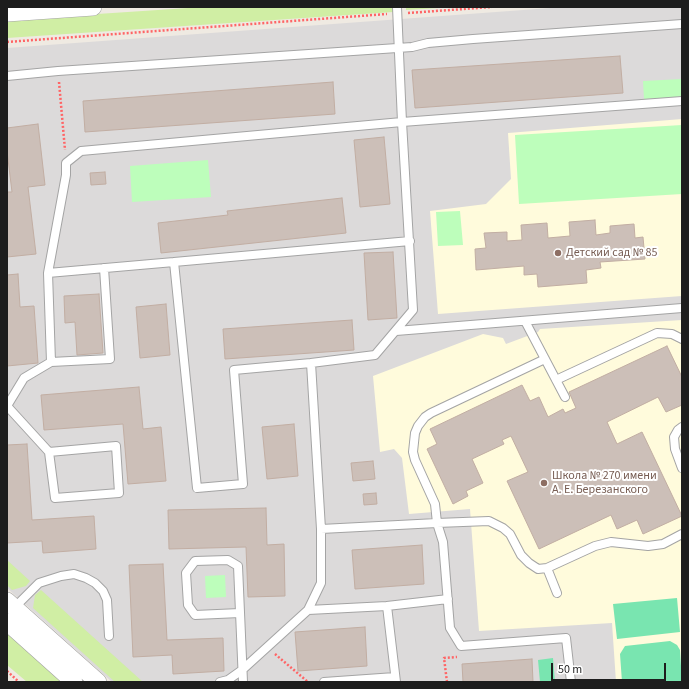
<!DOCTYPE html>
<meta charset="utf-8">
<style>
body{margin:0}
#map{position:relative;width:689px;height:689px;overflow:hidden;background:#efeae2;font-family:"Source Sans 3",sans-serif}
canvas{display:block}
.frame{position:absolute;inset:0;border:8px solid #1d1d1d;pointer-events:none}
.scale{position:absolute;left:551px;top:663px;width:115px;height:18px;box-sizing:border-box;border:2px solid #1d1d1d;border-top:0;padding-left:5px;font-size:12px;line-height:14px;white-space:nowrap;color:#1d1d1d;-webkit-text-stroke:3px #fff;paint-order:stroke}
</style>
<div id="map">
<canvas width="689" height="689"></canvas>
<div class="frame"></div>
<div class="scale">50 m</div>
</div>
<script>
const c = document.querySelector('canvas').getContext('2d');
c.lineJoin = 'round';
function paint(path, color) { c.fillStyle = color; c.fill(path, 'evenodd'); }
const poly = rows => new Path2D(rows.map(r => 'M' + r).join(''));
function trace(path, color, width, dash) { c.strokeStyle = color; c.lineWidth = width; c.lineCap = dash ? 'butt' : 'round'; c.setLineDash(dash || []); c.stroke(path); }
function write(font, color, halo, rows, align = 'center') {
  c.font = font + ' "Source Sans 3",sans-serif'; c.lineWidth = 4; c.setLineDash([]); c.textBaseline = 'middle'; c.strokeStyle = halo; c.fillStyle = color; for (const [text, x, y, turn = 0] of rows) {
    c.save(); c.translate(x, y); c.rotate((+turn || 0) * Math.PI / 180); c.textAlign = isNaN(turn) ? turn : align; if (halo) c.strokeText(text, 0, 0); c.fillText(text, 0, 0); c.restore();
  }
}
const residential = poly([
 [564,7,682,7,682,682,112,682,7,588,7,48]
]);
const education = poly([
 [682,119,682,296,438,314,430,211,486,204,511,179,508,133],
 [682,320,682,682,616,682,612,623,479,631,470,509,409,514,402,458,394,449,380,452,373,376,483,334,503,338,506,344,538,332,540,329]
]);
const grass = poly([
 [203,7,393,7,393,12,7,38,7,20],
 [406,7,455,7,406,10],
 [7,560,30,581,26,586,12,590,7,585],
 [41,590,143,682,115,682,33,608,35,595],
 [7,631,64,682,27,682,7,665]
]);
const park = poly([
 [682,79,682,97,644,99,643,81],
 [682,125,682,194,519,204,515,135],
 [208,160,211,197,132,202,130,166],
 [460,211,463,245,438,246,436,212],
 [225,575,226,597,206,598,205,576]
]);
const pitch = poly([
 [677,598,680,632,617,639,613,604],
 [670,641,677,645,680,650,682,682,622,682,620,654,625,646],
 [553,658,555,682,540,682,538,660]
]);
const building = poly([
 [620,56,623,93,415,108,412,70,620,56],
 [333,82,335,114,85,132,83,101,333,82],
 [38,124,45,185,28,187,36,254,7,257,7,192,12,192,7,151,7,128,38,124],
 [384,137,390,204,360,207,354,140,384,137],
 [105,172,106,184,91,185,90,173,105,172],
 [342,198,346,233,161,253,158,223,228,215,227,211,342,198],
 [595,220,596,235,610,233,610,226,634,224,635,238,643,237,645,259,600,262,601,268,586,270,587,283,538,287,537,274,524,275,524,266,476,270,475,249,486,248,484,233,507,232,507,241,522,240,521,225,547,223,548,238,570,236,569,222,595,220],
 [393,252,397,318,368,320,364,253,393,252],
 [18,274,20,307,34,306,38,363,7,366,7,275,18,274],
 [99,294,103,353,77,355,75,322,65,323,64,296,99,294],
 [166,304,170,355,140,358,136,307,166,304],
 [352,320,354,350,225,359,223,329,352,320],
 [667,346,682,377,682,405,666,412,658,397,607,422,617,444,642,432,682,516,643,534,637,520,617,529,611,515,539,549,507,481,528,472,511,436,502,440,504,444,472,459,483,483,466,491,468,496,453,504,427,449,437,444,430,429,522,385,530,401,539,397,548,417,563,409,565,413,576,408,569,392,667,346],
 [139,387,143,429,161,427,166,481,128,484,123,424,44,430,41,395,139,387],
 [294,424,298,476,267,479,262,427,294,424],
 [27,444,32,520,94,516,96,549,43,553,42,541,7,543,7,445,27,444],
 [373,461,375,479,353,481,351,463,373,461],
 [376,493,377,504,364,505,363,494,376,493],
 [266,508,267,545,284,544,285,596,248,597,246,547,169,549,168,510,266,508],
 [422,545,424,584,355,589,352,550,422,545],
 [163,564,167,640,223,638,224,671,173,674,172,655,133,657,129,565,163,564],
 [365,627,367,666,298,671,295,632,365,627],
 [532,659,533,682,463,682,462,664,532,659]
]);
const path = poly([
 [408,13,492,7],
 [7,42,387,14],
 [59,82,65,150],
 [275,654,308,682],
 [7,671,19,682],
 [447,682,444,658,457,657]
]);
const service = poly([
 [7,76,58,71,412,47,428,43,473,39,682,24],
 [48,273,66,175,66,163,81,151,402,122,682,101],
 [525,321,565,397],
 [396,331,682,308],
 [545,359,431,413,425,417,418,426,415,433,413,452,415,460,435,504,437,523,489,521,503,528,510,534,521,555,529,563,538,569,547,568,595,546,611,542,648,546,663,544,682,534],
 [51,362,48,273,174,262],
 [311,363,234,370,243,484,197,488,174,262,410,241],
 [556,380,657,333,672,334,682,339],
 [7,406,49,452,55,498,119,493,116,446,49,452],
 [7,406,24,378,51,362,110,359,104,268],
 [682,427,678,430,674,437,675,449,682,468],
 [321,529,437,523,443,542,450,628,461,646,566,638,571,682],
 [547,568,557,593],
 [387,606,448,599],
 [13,609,39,583,61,576,74,574,86,578,95,583,103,591,107,600,109,636],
 [308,610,387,606,396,682],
 [240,613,195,615,188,605,186,573,195,561,228,560,238,566,243,682],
 [220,682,228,680,242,670,308,610,321,583,321,529,311,363,375,355,413,310,402,122,397,7],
 [324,682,395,677]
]);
const minor = poly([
 [7,13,93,7],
 [7,601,98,682],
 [7,622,74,682]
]);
const markers = [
 [558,253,4,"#8d6e63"],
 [544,483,4,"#8d6e63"]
];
const educationNames = [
 ["Детский сад № 85",566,253],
 ["Школа № 270 имени",552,476],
 ["А. Е. Березанского",552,490]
];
paint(residential, '#dcdada');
paint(education, '#fffbdc');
paint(grass, '#d0eea4');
paint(park, '#bdfebb');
paint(pitch, '#79e5b0');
paint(building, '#ccbfb8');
trace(building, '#c2aea3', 1);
trace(service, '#a4a4a4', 10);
trace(minor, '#a4a4a4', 18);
trace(path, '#ff6465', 2.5, [2, 2]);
trace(service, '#fff', 8);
trace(minor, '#fff', 17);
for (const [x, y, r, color] of markers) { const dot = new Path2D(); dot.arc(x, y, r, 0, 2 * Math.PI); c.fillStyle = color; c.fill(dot); trace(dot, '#fff', 1.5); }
write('12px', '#785e54', '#fff', educationNames, 'left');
</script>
